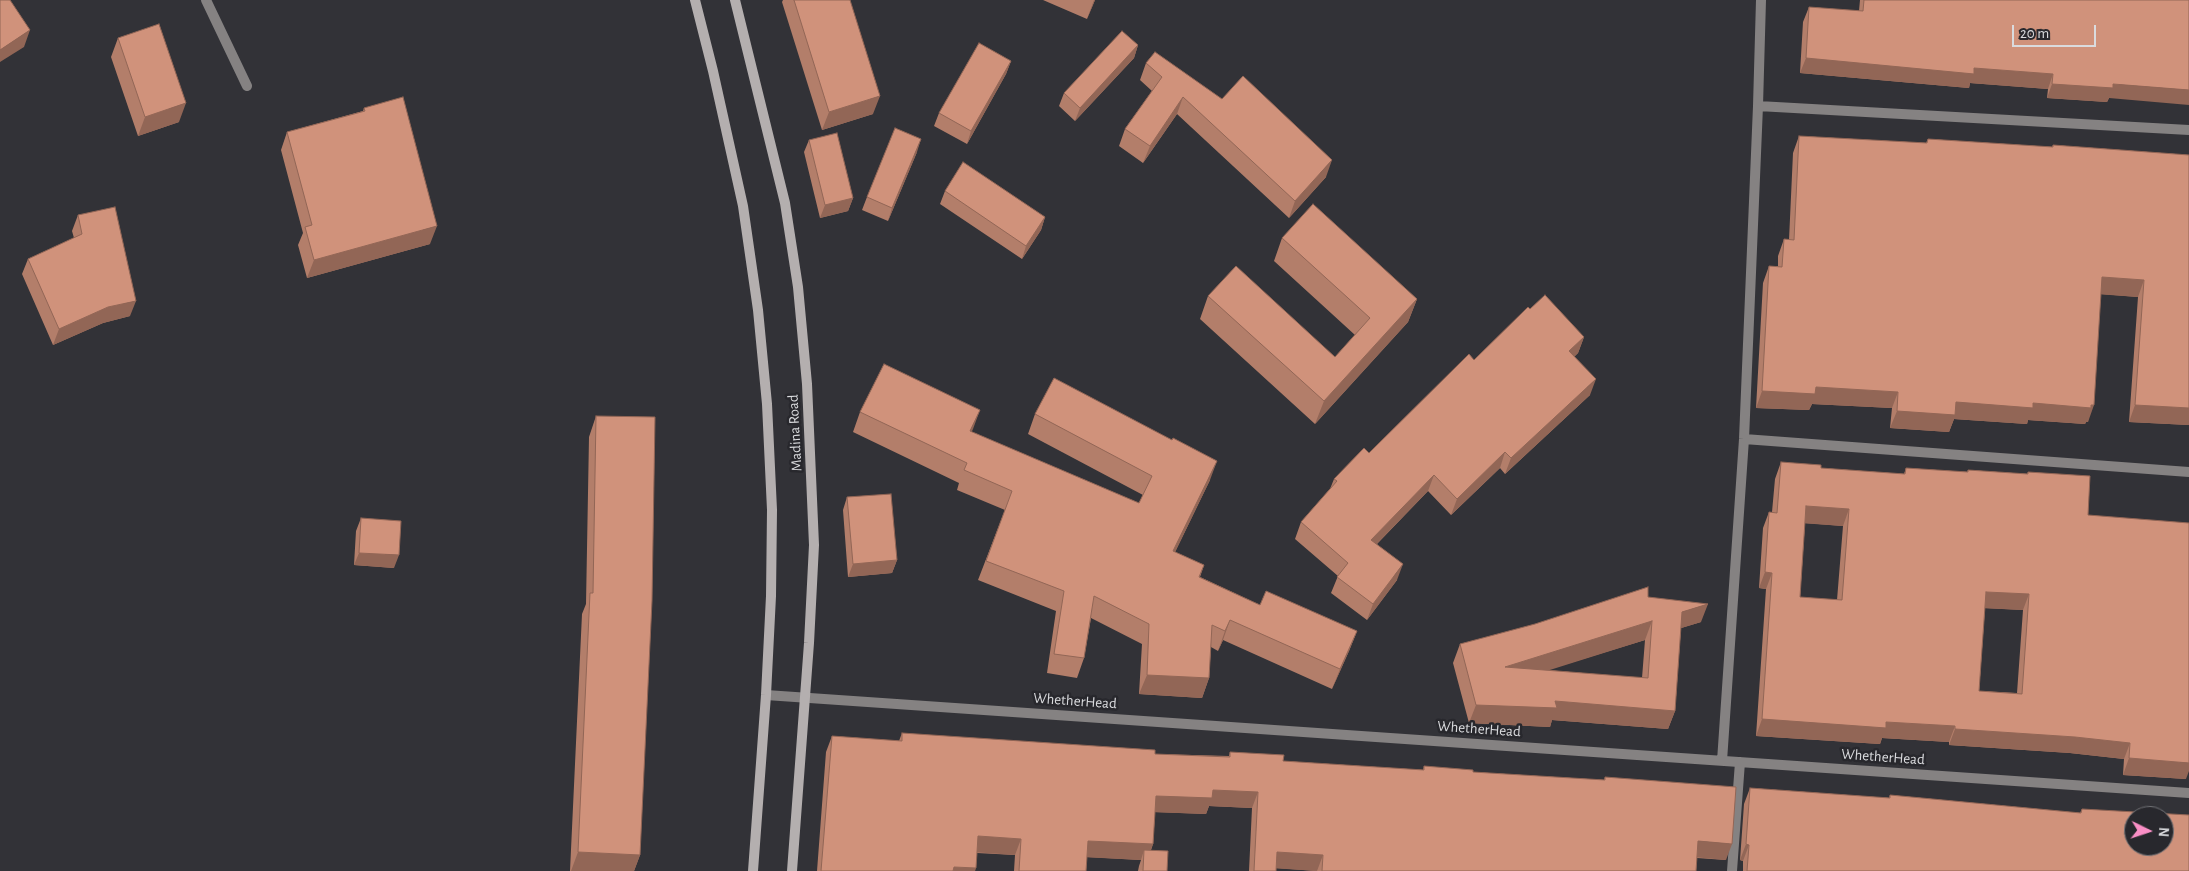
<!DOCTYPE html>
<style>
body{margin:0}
#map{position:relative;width:2189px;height:871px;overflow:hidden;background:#323237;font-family:"Alegreya Sans",sans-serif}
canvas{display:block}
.north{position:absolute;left:2124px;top:806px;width:50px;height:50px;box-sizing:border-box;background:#28282d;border:1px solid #6f7074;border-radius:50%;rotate:94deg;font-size:14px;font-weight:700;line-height:20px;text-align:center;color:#dadbde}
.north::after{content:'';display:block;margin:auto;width:18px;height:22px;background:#fa8fc6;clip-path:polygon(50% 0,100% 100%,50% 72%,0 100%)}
.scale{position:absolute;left:2012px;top:25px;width:84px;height:22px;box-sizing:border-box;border:2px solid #dadbde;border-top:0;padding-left:6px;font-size:15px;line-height:18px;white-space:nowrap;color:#dadbde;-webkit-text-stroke:4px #28282d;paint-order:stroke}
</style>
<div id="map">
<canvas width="2189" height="871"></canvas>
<div class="north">N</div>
<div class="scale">20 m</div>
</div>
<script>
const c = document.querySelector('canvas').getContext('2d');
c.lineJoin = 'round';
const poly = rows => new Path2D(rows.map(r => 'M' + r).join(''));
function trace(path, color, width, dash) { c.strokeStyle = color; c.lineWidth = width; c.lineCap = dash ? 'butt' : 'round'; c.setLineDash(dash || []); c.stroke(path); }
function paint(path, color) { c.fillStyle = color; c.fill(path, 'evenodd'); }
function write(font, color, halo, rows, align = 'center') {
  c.font = font + ' "Alegreya Sans",sans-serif'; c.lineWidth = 5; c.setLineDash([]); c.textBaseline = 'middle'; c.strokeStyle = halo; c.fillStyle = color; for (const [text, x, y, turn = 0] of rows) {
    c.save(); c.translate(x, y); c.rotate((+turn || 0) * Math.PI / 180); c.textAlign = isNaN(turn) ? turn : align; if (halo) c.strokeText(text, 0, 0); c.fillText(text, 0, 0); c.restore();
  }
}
const lane = poly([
 [206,0,247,86]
]);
const street = poly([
 [1758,106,2189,130],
 [1744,439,2189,472],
 [766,695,2189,793],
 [1722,761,1744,439,1758,106,1761,0],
 [1732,871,1740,762]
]);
const secondary = poly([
 [695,0,713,71,743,206,758,310,767,404,772,510,771,596,766,695,753,871],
 [735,0,785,203,798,287,807,384,814,545,809,643,792,871]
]);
const wall = poly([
 [783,0,850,0,873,114,822,130,782,2],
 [1043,0,1095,0,1087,19],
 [1860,0,2189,0,2109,98,2107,102,2047,98,2048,89,1970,83,1969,88,1800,73,1803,22,1809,7,1859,11],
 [118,38,179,122,138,136,111,57],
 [1138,45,1134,58,1075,121,1059,106,1064,93],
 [1011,61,1006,74,967,144,934,126,939,113],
 [1146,63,1326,177,1289,218,1177,114,1143,163,1119,146,1125,129,1152,91,1140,80],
 [364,108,430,244,307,278,298,245,303,233,281,150,287,132,363,111],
 [1799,136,1926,143,1928,139,2052,147,2053,145,2189,155,2189,425,2129,422,2138,297,2101,294,2088,422,2086,422,2085,424,2028,420,2027,424,1954,419,1949,432,1890,428,1892,408,1812,404,1809,410,1756,408,1763,283,1769,266,1778,266,1778,256,1784,239,1789,240,1793,153],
 [809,140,853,198,848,211,820,218,804,152],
 [917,152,888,221,862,210,867,197],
 [945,191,1045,217,1041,230,1022,259,940,204],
 [78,215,130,316,103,323,53,345,22,274,28,259,74,238,72,231],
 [1282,238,1417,299,1408,322,1315,424,1200,319,1208,296,1335,357,1355,335,1274,261],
 [1530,309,1584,337,1578,353,1574,357,1590,395,1505,474,1500,468,1451,515,1428,491,1377,544,1397,580,1367,620,1331,593,1338,576,1295,539,1301,522,1330,489,1334,479,1369,453,1474,360],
 [860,412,972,432,1139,503,1143,495,1028,434,1035,414,1210,480,1175,552,1204,565,1200,577,1260,605,1357,631,1349,651,1332,689,1223,640,1218,651,1211,647,1209,678,1202,698,1139,694,1142,644,1091,618,1084,658,1077,678,1047,673,1056,611,978,580,1005,510,957,490,959,483,853,432],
 [596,416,640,855,634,871,570,871,582,614,586,604,589,437],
 [1781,462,1821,468,1904,474,1906,468,1967,472,1968,470,2027,474,2028,472,2088,515,2186,779,2123,775,2124,759,2070,753,1949,745,1949,742,1882,738,1880,744,1756,736,1766,589,1759,588,1763,528,1769,512,1772,512,1775,479],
 [1805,523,1843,526,1837,600,1800,597],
 [1985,608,2023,610,2017,693,1979,691],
 [847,497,897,560,892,573,848,577,843,510],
 [361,518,394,568,354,565,356,531],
 [1648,597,1701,622,1681,628,1675,711,1668,729,1552,720,1550,727,1469,723,1453,663,1460,644],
 [1645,640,1642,678,1547,670],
 [902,733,1155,754,1229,756,1230,752,1283,761,1423,770,1424,766,1473,772,1604,780,1605,777,1726,860,1697,858,1696,871,1317,871,1276,868,1276,871,1249,871,1252,808,1209,806,1206,814,1155,812,1153,844,1151,850,1167,871,1138,871,1139,866,1141,860,1087,857,1086,871,1014,871,1015,855,977,853,975,871,817,871,826,752,832,736,899,741],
 [1750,788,1889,798,1890,795,2080,813,2082,809,2189,871,1743,871,1743,861,1740,860,1744,804]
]);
const shadedWall = poly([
 [1094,0,1095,0,1087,19],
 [30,30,24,47,0,62,0,50],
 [1138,45,1134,58,1075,121,1080,108],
 [1806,58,1974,68,2053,74,2048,89,1970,83,1969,88,1800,73],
 [1011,61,1006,74,967,144,971,131],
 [2052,84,2113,84,2189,90,2189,105,2109,98,2107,102,2047,98],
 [880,96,873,114,822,130,829,112],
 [1183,97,1177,114,1143,163,1150,146],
 [186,103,179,122,138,136,145,117],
 [921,139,917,152,888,221,892,208],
 [1332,160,1326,177,1289,218,1295,201],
 [853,198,848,211,820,218,825,205],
 [1045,217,1041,230,1022,259,1026,246],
 [437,226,430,244,307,278,314,260],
 [2102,277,2144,280,2138,297,2096,294],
 [1417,299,1408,322,1315,424,1324,401],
 [136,301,130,316,103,323,53,345,59,329,108,307],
 [1584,337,1578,353,1563,367,1569,351],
 [1596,379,1590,395,1505,474,1511,458],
 [1816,387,1898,392,1892,408,1812,404,1809,410,1756,408,1762,391],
 [1956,402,2033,403,2094,405,2088,422,2086,422,2085,424,2028,420,2027,424,1954,419,1949,432,1890,428,1897,411],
 [2135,405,2189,408,2189,425,2129,422],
 [980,410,973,429,963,451,970,431],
 [1505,452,1500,468,1451,515,1457,499],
 [1217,461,1210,480,1166,571,1173,551],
 [1434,475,1428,491,1365,556,1371,540],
 [1806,506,1849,509,1843,526,1800,523],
 [359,553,399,555,394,568,354,565],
 [897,560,892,573,848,577,853,564],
 [1403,564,1397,580,1367,620,1373,604],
 [1765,572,1772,573,1766,589,1759,588],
 [1986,592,2029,594,2023,610,1980,608],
 [1708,604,1701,622,1675,630,1682,612],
 [1230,620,1223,640,1218,651,1225,631],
 [1652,621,1645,640,1499,686,1505,667],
 [1357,631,1349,651,1332,689,1340,669],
 [1147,675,1209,678,1202,698,1139,694],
 [1555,701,1675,711,1668,729,1552,720,1550,727,1469,723,1476,705],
 [1762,719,1886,722,1955,726,1949,742,1882,738,1880,744,1756,736],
 [1955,729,2075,737,2130,743,2124,759,2070,753,1949,745],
 [2129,758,2189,763,2189,771,2186,779,2123,775],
 [1213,790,1258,792,1252,808,1209,806,1206,814,1150,812,1156,796],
 [978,836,1021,839,1015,855,972,852],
 [1088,841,1153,844,1147,860,1144,850,1141,860,1082,857],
 [1698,841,1732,844,1726,860,1693,857],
 [1746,844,1749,845,1743,861,1740,860],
 [578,852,640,855,634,871,571,871],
 [1277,852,1323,855,1317,871,1271,868],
 [954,867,976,868,975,871,952,871]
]);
const building = poly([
 [0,0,10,0,30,30,0,50,0,0],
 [794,0,850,0,880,96,829,112,794,0],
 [1864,0,2189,0,2189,90,2113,84,2113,88,2052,84,2053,74,1974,68,1974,74,1806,58,1809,7,1863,11,1864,0],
 [159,24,186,103,145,117,118,38,159,24],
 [1122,31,1138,45,1080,108,1064,93,1122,31],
 [979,43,1011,61,971,131,939,113,979,43],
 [1155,52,1222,99,1243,76,1332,160,1295,201,1183,97,1150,146,1125,129,1162,77,1146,63,1155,52],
 [403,97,437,226,314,260,305,227,312,225,287,132,365,111,364,108,403,97],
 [895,128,921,139,892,208,867,197,895,128],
 [837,133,853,198,825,205,809,140,837,133],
 [1799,136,1927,143,1928,139,2053,147,2053,145,2189,155,2189,408,2135,405,2144,280,2102,277,2094,405,2091,405,2091,408,2033,403,2033,408,1956,402,1955,415,1897,411,1898,392,1816,387,1815,394,1762,391,1769,266,1782,267,1784,239,1794,240,1799,136],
 [963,162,1045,217,1026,246,945,191,963,162],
 [1313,204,1417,299,1324,401,1208,296,1236,266,1335,357,1370,318,1282,238,1313,204],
 [115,207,136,301,108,307,59,329,28,259,82,234,78,215,115,207],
 [1545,295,1584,337,1569,351,1596,379,1511,458,1505,452,1457,499,1434,475,1371,540,1403,564,1373,604,1337,577,1348,563,1301,522,1337,481,1334,479,1364,448,1369,453,1469,354,1474,360,1528,307,1530,309,1545,295],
 [884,364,980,410,970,431,1139,503,1152,476,1035,414,1054,378,1172,440,1173,438,1217,461,1173,551,1204,565,1199,577,1260,605,1266,591,1357,631,1340,669,1230,620,1225,631,1212,625,1209,678,1147,675,1149,624,1094,596,1084,658,1054,654,1064,591,986,561,1012,491,964,470,967,463,860,412,884,364],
 [596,416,655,417,652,601,640,855,578,852,590,593,593,593,596,416],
 [1781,462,1821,465,1821,468,1905,474,1906,468,1968,472,1968,470,2028,474,2028,472,2090,476,2088,515,2189,523,2189,763,2129,758,2130,743,2075,737,1955,729,1955,726,1886,722,1886,728,1762,719,1772,573,1765,572,1769,512,1777,513,1781,462],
 [1806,506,1849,509,1842,600,1800,597,1806,506],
 [1986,592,2029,594,2022,694,1979,691,1986,592],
 [891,494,897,560,853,564,847,497,891,494],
 [361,518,401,521,399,555,359,553,361,518],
 [1648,587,1648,597,1708,604,1682,612,1675,711,1555,701,1557,708,1476,705,1460,644,1535,624,1648,587],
 [1652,621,1648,678,1505,667,1652,621],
 [902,733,1155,750,1155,754,1230,757,1230,752,1284,755,1283,761,1424,770,1424,766,1473,770,1473,772,1605,780,1605,777,1736,787,1732,844,1698,841,1696,871,1322,871,1323,855,1277,852,1276,871,1254,871,1258,792,1213,790,1212,798,1156,796,1153,844,1088,841,1086,871,1019,871,1021,839,978,836,976,868,954,867,953,871,821,871,832,736,902,741,902,733],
 [1750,788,1890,798,1890,795,2081,813,2082,809,2189,815,2189,871,1747,871,1749,845,1746,844,1750,788],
 [2134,816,2164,816,2164,846,2134,846,2134,816],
 [1144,850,1168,851,1167,871,1143,871,1144,850]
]);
const streetNames = [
 ["Madina Road",795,433,-93],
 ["WhetherHead",1075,701,4],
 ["WhetherHead",1479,729,4],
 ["WhetherHead",1883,757,4]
];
trace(lane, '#858282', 10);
trace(street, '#858282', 10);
trace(secondary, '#b4afaf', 10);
paint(wall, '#b37e6a');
paint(shadedWall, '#926656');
paint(building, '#d0927b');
trace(building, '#926656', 1);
write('15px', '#dadbde', '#28282d', streetNames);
</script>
